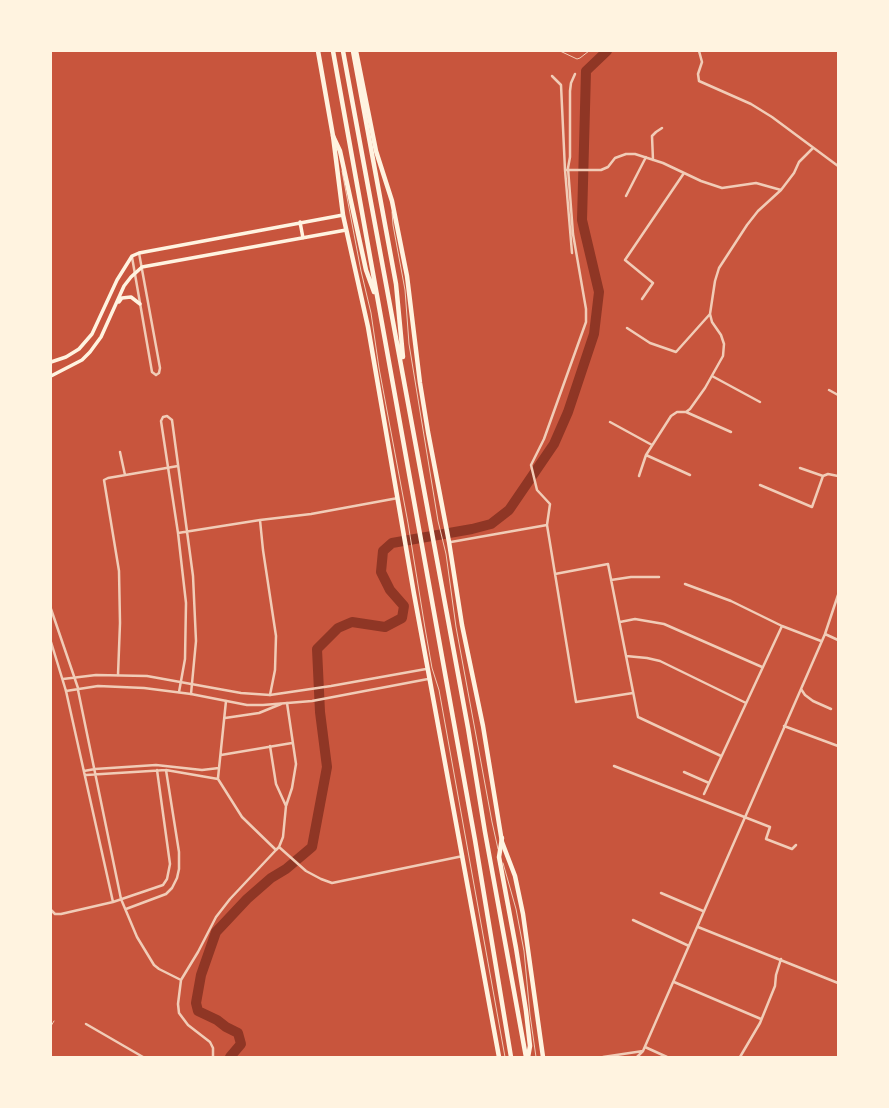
<!DOCTYPE html>
<style>
body{margin:0}
#map{position:relative;width:889px;height:1108px;overflow:hidden;background:#c8553d;font-family:"Space Grotesk",sans-serif}
canvas{display:block}
.frame{position:absolute;inset:0;border:52px solid #fff3e0;pointer-events:none}
</style>
<div id="map">
<canvas width="889" height="1108"></canvas>
<div class="frame"></div>
</div>
<script>
const c = document.querySelector('canvas').getContext('2d');
c.lineJoin = 'round';
const poly = rows => new Path2D(rows.map(r => 'M' + r).join(''));
function trace(path, color, width, dash) { c.strokeStyle = color; c.lineWidth = width; c.lineCap = dash ? 'butt' : 'round'; c.setLineDash(dash || []); c.stroke(path); }
const river = poly([
 [230,1057,241,1044,238,1033,226,1027,217,1020,198,1011,196,1003,201,975,216,932,247,899,271,878,286,869,312,847,327,767,320,712,317,649,338,628,352,622,385,627,402,618,404,606,390,590,381,572,383,551,392,543,472,529,491,524,509,510,554,444,568,412,594,334,599,292,582,220,586,71,607,51]
]);
const service = poly([
 [560,51,577,59,580,58,589,51],
 [342,171,361,271,371,313,379,368,408,523,425,628,432,668,439,690,505,1057],
 [392,212,393,225,405,290,409,344,438,521,446,554,456,627,492,822,498,849],
 [503,863,516,909,524,951,530,1015,536,1057],
 [51,1026,54,1021]
]);
const minor = poly([
 [699,51,702,62,698,74,699,81,751,104,772,117,838,166],
 [575,74,571,83,570,91,570,157,568,168,573,234,586,309,586,322,544,439,531,465,537,490,550,504,547,525,576,702,633,693],
 [552,76,561,85,565,170,572,253],
 [653,160,652,136,656,132,662,128],
 [565,170,601,170,608,167,615,158,626,154,635,154,663,163,701,181,722,188,756,183,781,190],
 [626,196,646,157],
 [139,253,160,368,159,373,156,375],
 [132,257,152,372,156,375],
 [642,299,653,283,625,260,684,173],
 [627,328,650,343,676,352,710,314],
 [712,376,760,402],
 [829,390,838,395],
 [686,412,731,432],
 [610,422,652,445],
 [120,452,125,475],
 [800,468,823,476,828,474,838,476],
 [690,475,646,455,671,416,677,412,686,412,690,409,705,388,723,356,724,344,721,335,712,322,710,314,715,281,719,268,747,225,758,211,781,190,794,173,799,162,813,148],
 [639,476,646,455],
 [760,485,812,507,823,476],
 [260,520,263,550,276,636,275,670,270,695],
 [178,533,260,520,311,514,398,498],
 [451,542,547,525],
 [555,574,608,564,638,717,721,756],
 [611,580,631,577,659,577],
 [685,584,731,601,782,626,821,641],
 [620,622,635,619,664,624,762,667],
 [825,634,838,640],
 [626,656,647,658,660,661,746,703],
 [118,675,120,623,119,571,104,480,108,478,178,466],
 [801,689,805,695,813,701,831,709],
 [78,690,121,899,137,937,154,965,159,969,181,980],
 [66,691,113,902],
 [179,692,185,659,186,603,178,533,161,421,163,417,167,416,172,420,193,576,196,641,191,694],
 [225,718,259,713,281,704],
 [784,726,838,746],
 [270,746,276,784,286,806],
 [221,755,292,743],
 [614,766,770,827,766,839,792,849,796,845],
 [84,771,95,769,156,765,202,770,219,768],
 [684,772,709,783],
 [86,775,166,770,218,779],
 [218,778,226,701],
 [218,779,242,817,276,850,279,847,306,871,321,879,332,883,463,856],
 [704,794,782,626],
 [279,847,283,837,286,806,292,788,296,764,287,703],
 [661,893,703,911],
 [126,909,166,894,172,888,177,878,179,869,179,852,166,770],
 [51,910,55,914,61,914,113,902,163,885,167,879,170,864,157,770],
 [633,920,689,946],
 [698,927,838,983],
 [674,982,761,1019],
 [86,1024,143,1057],
 [645,1047,667,1057],
 [213,1057,213,1048,210,1042,188,1025,179,1013,178,1004,181,980,198,952,216,917,230,899,276,850],
 [603,1057,643,1051],
 [637,1057,643,1051,825,634,838,595],
 [740,1057,760,1023,775,986,776,975,781,959]
]);
const tertiary = poly([
 [51,609,78,688],
 [51,642,66,691,98,686,144,688,191,694,247,705,263,705,312,701,428,679],
 [63,679,96,675,147,676,241,693,270,695,331,686,426,669]
]);
const secondary = poly([
 [300,222,303,238],
 [119,302,122,298,131,297,140,304],
 [51,362,66,357,79,349,92,334,117,280,132,256,139,253,343,215],
 [51,376,82,360,90,352,101,337,124,286,131,277,142,267,346,230]
]);
const trunk = poly([
 [318,51,333,136,343,215,368,327,414,594,499,1057],
 [356,51,376,151,392,201,407,276,420,383,428,432,449,542,462,625,483,726,502,842,515,876,523,914,543,1057]
]);
const motorway = poly([
 [333,51,475,840,511,1057],
 [343,51,468,728,485,832,526,1057],
 [353,51,396,284,403,357],
 [333,136,340,151,366,270,374,292],
 [502,838,499,857,516,948,526,1011,530,1046,528,1057]
]);
trace(river, '#8f3625', 10);
trace(service, '#f1ccb7', 1);
trace(minor, '#f1ccb7', 2.5);
trace(tertiary, '#f1ccb7', 2.5);
trace(secondary, '#fff3e0', 3.5);
trace(trunk, '#fff3e0', 4.5);
trace(motorway, '#fff3e0', 4.5);
</script>
